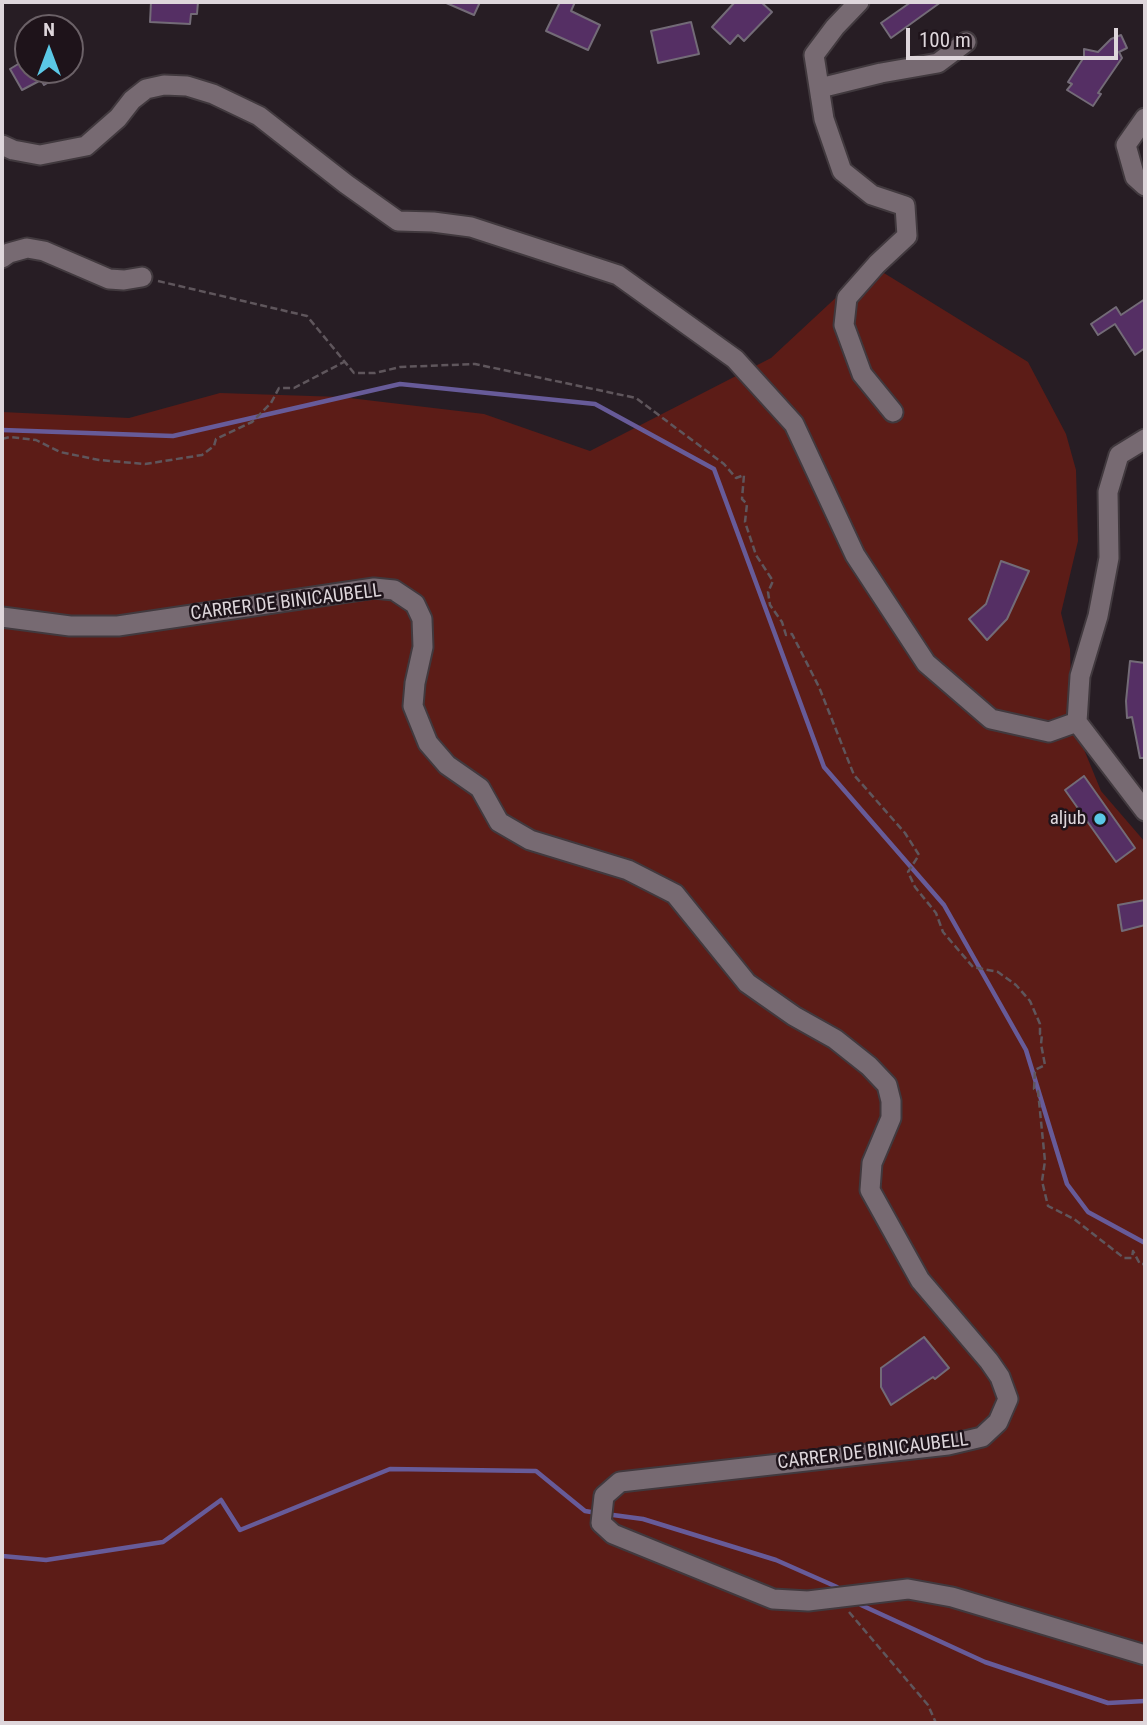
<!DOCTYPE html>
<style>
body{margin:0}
#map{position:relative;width:1147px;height:1725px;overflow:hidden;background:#271d24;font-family:"Roboto Condensed",sans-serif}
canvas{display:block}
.frame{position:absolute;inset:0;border:4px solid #ded6db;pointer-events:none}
.north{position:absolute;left:14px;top:14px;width:70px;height:70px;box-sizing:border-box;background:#1e131a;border:2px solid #6b6167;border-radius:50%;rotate:0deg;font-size:19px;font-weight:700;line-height:28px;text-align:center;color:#ded6db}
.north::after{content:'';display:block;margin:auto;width:24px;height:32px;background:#5bc8e6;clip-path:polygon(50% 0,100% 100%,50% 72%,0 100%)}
.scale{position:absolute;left:906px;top:28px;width:212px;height:32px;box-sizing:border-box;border:4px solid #ded6db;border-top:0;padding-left:9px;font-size:21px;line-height:24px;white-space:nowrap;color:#ded6db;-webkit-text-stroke:5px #1e131a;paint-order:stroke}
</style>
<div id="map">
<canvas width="1147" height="1725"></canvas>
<div class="frame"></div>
<div class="north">N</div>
<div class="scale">100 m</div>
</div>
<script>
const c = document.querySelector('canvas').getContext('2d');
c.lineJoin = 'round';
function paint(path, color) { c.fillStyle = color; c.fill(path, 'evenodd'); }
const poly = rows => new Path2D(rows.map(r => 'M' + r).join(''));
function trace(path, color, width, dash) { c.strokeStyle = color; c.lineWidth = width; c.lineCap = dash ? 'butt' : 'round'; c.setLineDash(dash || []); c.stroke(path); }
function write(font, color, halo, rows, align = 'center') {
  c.font = font + ' "Roboto Condensed",sans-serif'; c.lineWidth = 5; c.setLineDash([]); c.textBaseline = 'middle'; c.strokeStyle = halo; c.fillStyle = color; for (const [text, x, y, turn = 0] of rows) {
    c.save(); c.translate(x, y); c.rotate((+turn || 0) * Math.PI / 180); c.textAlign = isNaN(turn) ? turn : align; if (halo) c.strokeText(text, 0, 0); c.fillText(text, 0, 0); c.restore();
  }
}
const green = poly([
 [871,265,1028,362,1066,434,1076,470,1078,541,1061,613,1070,649,1072,720,1101,791,1145,842,1145,1723,2,1723,2,412,129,418,220,393,341,397,484,414,590,451,771,358]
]);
const stream = poly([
 [2,430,173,436,400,384,595,404,714,469,824,767,944,905,1026,1050,1067,1184,1088,1212,1145,1243],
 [613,1515,643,1519,776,1560,837,1587],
 [2,1556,46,1560,163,1542,221,1500,240,1530,390,1469,536,1471,585,1511,591,1512],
 [861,1605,985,1662,1108,1703,1145,1701]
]);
const building = poly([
 [151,2,198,2,197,14,191,14,190,24,150,22,151,2],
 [444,2,480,2,474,15,444,2],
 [560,2,575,2,571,11,600,25,588,50,546,31,560,2],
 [735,2,761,2,772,12,744,41,738,35,730,44,712,27,735,2],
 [911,2,941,2,891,38,881,23,911,2],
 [691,22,699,54,658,63,651,31,691,22],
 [1121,35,1127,48,1119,52,1122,58,1098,93,1101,94,1093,106,1067,90,1072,84,1068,82,1084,57,1084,49,1098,52,1111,39,1121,35],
 [28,58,28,70,58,70,51,74,54,79,44,85,41,80,22,90,10,69,28,58],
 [1145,299,1145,348,1135,355,1115,324,1098,335,1091,324,1116,307,1121,315,1145,299],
 [1001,561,1029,571,1007,619,987,640,969,619,986,604,1001,561],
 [1130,661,1145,663,1145,758,1140,758,1132,717,1127,718,1126,701,1130,661],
 [1084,776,1135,848,1116,862,1065,790,1084,776],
 [1145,900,1145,925,1122,931,1118,905,1145,900],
 [924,1337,949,1368,935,1379,933,1377,891,1405,881,1387,881,1368,924,1337]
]);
const path = poly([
 [158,281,307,316,354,373,375,373,400,367,475,364,636,398,724,464,736,478,744,475,742,499,747,504,745,522,756,555,773,581,768,592,770,605,782,622,786,635,792,634,819,687,854,775,905,833,919,855,908,872,915,887,936,913,943,932,973,967,998,972,1016,985,1030,1001,1040,1024,1040,1034,1042,1034,1041,1044,1045,1065,1035,1070,1034,1089,1038,1091,1045,1161,1042,1181,1048,1206,1074,1219,1124,1258,1132,1258,1133,1251,1140,1264,1145,1264],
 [2,439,10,437,36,440,60,452,99,460,145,464,202,455,214,446,216,439,252,422,271,403,279,388,294,388,344,362],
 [849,1612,928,1705,936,1723]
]);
const minor = poly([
 [859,2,835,27,814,55,824,119,842,171,872,195,905,206,907,236,877,264,847,298,844,325,862,374,893,412],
 [820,88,881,73,938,63,966,42],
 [1145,118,1126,145,1135,177,1145,186],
 [2,145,13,150,40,155,86,146,118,118,132,100,146,89,164,85,187,86,213,94,259,116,346,184,398,221,433,222,471,227,618,275,735,359,794,424,855,555,926,663,991,719,1049,732,1077,722],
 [2,258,9,253,27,248,44,251,109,279,124,280,142,277],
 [1145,439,1119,455,1108,492,1109,558,1098,616,1080,676,1077,722,1145,811],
 [2,617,70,626,118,626,374,588,394,590,415,604,422,619,423,647,415,683,413,706,428,743,447,765,480,788,499,822,530,840,628,870,675,894,747,983,794,1016,835,1039,869,1066,887,1085,891,1101,891,1118,872,1163,870,1190,920,1280,989,1361,1000,1377,1008,1399,998,1422,982,1437,948,1445,620,1482,604,1496,601,1523,613,1534,773,1599,808,1601,908,1589,952,1597,1145,1655]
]);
const markers = [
 [1100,819,7,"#5bc8e6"]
];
const streetNames = [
 ["CARRER DE BINICAUBELL",286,603,-7],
 ["CARRER DE BINICAUBELL",873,1452,-7]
];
const poiNames = [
 ["aljub",1086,819]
];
paint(green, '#5c1c17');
trace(stream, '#675b99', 4.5);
paint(building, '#552f64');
trace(building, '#736b77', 2);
trace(minor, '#41393e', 23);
trace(path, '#5f565c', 2.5, [7, 3.5]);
trace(minor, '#776a72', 19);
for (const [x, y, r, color] of markers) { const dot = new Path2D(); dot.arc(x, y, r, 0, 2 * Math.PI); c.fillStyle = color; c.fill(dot); trace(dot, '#1e131a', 2.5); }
write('19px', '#ded6db', '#1e131a', streetNames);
write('19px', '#ded6db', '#1e131a', poiNames, 'right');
</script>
